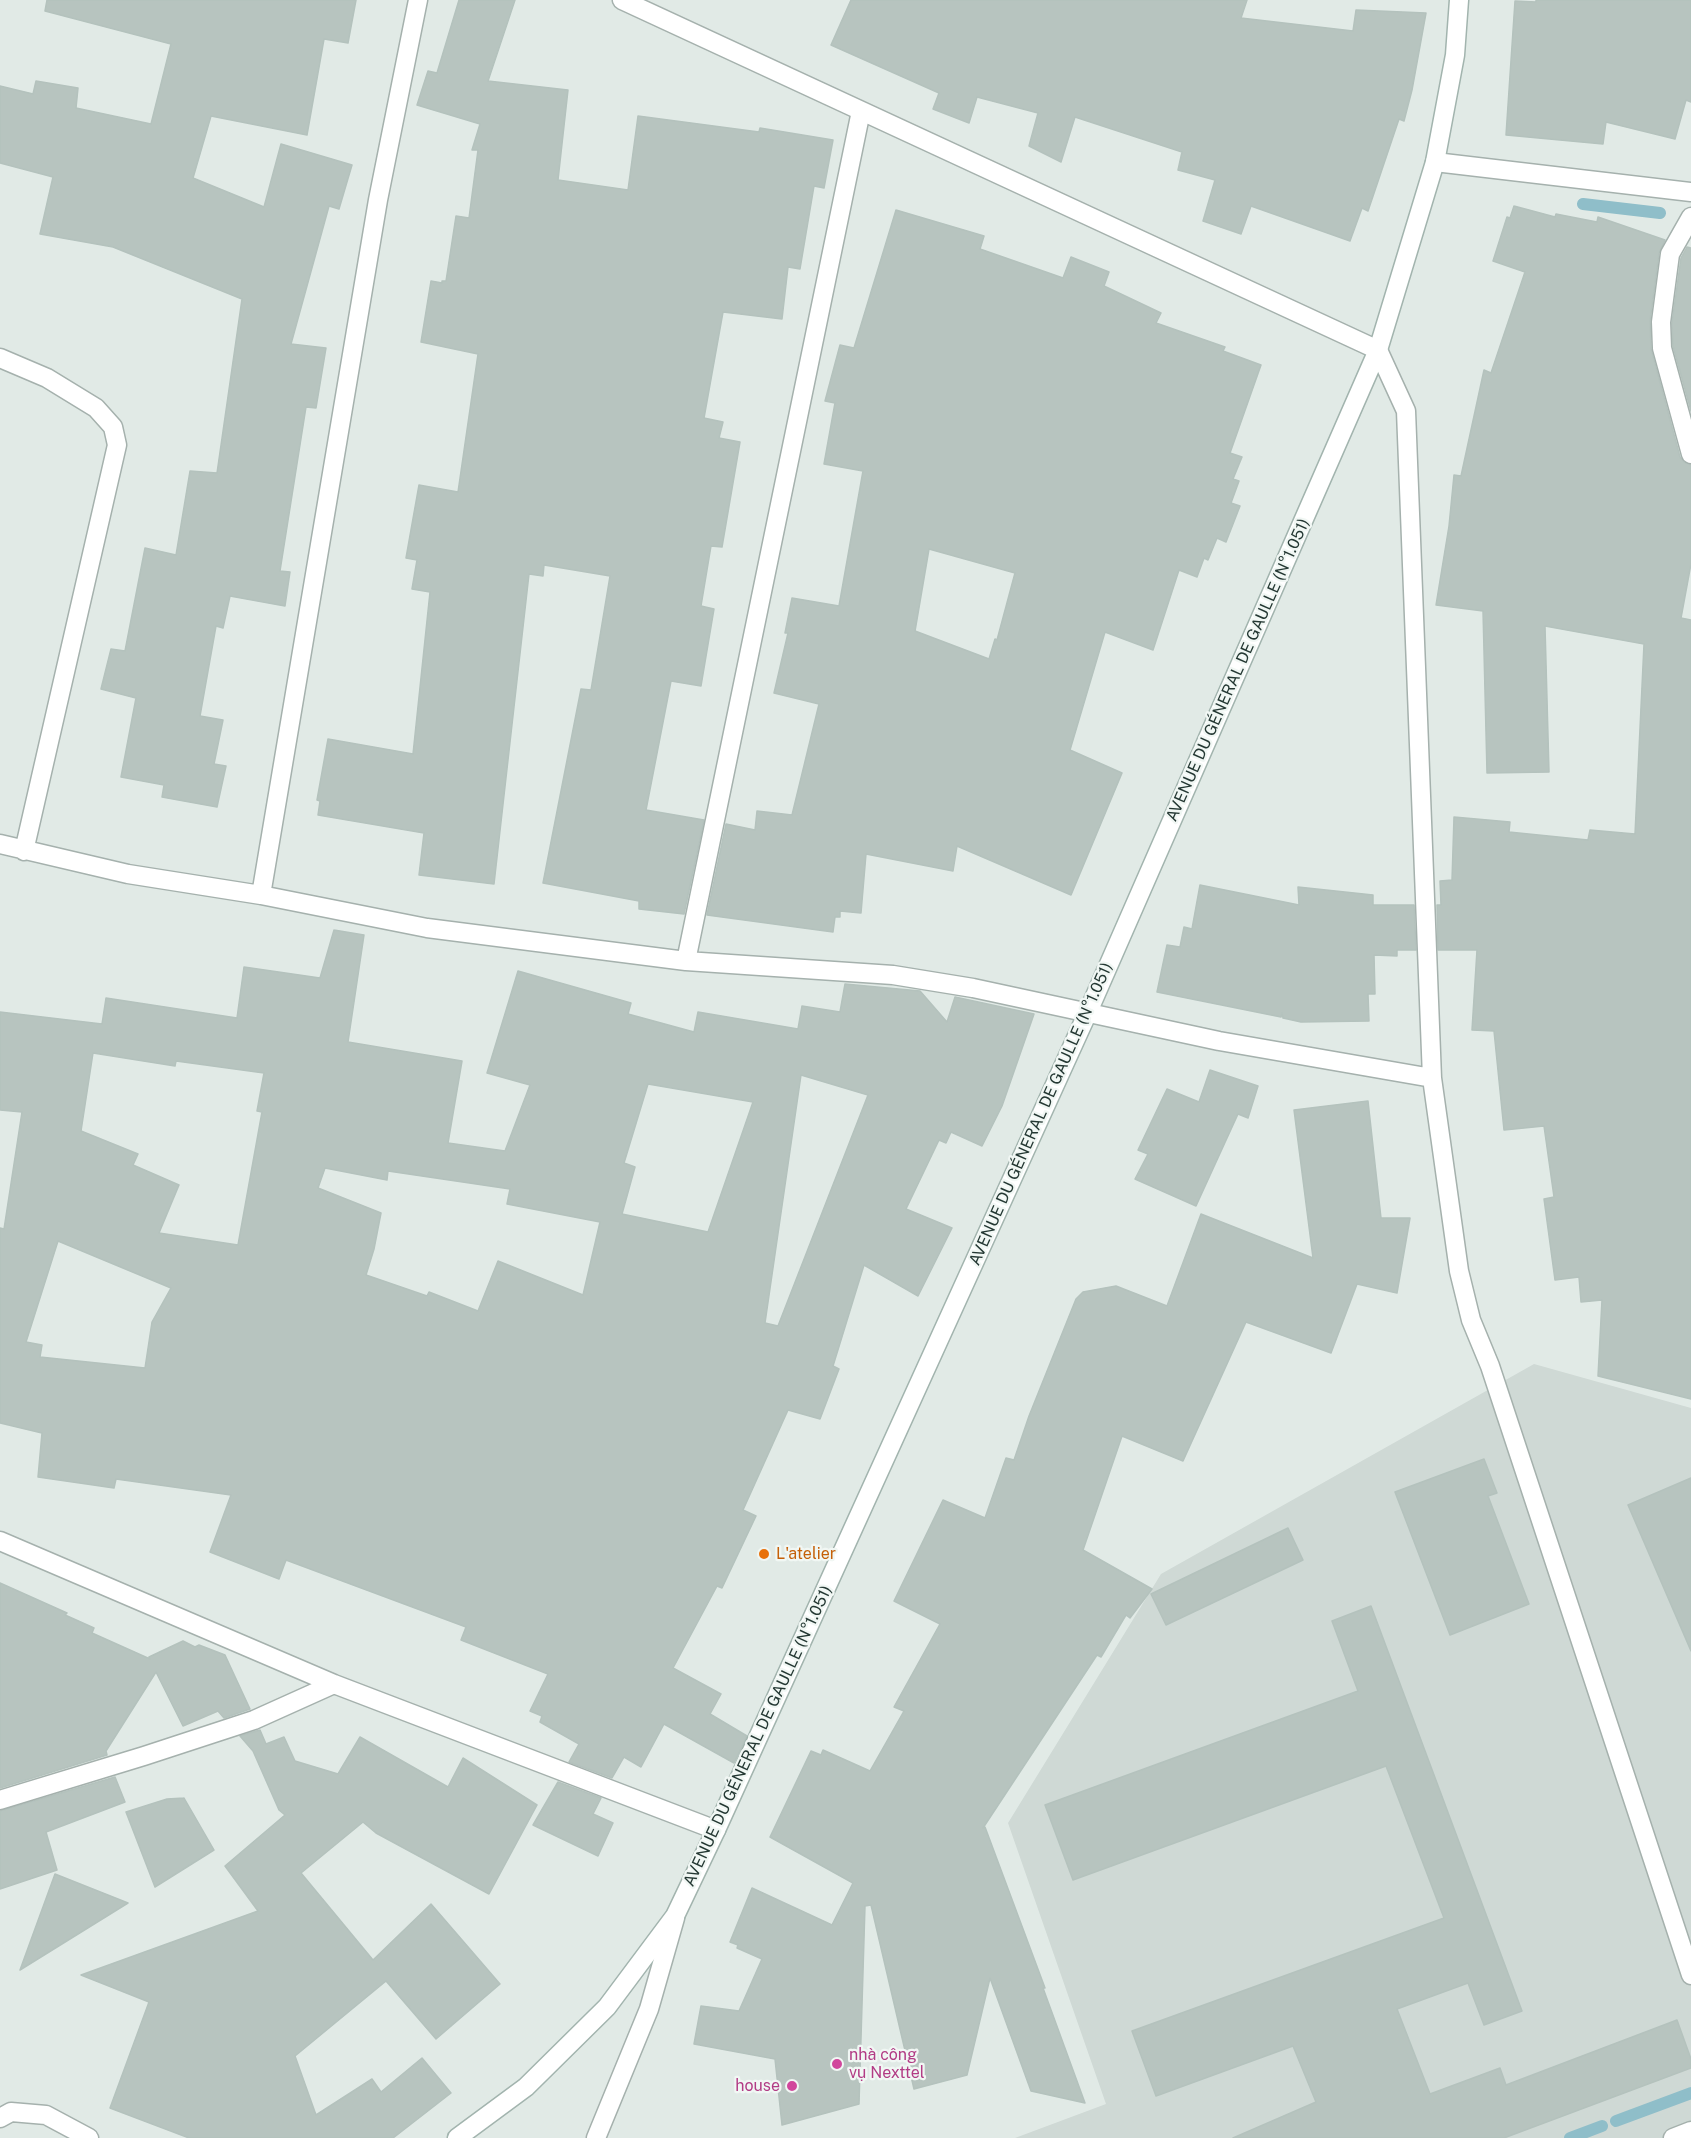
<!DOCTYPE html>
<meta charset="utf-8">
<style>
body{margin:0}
canvas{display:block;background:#e1eae6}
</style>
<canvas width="1691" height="2138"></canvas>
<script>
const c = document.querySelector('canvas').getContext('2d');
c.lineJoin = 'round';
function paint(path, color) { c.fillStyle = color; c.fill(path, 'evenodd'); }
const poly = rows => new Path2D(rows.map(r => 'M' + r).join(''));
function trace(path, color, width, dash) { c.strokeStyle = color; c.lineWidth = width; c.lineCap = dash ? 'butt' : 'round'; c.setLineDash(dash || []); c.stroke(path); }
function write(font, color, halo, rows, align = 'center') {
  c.font = font + ' "Public Sans",sans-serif'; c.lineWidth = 4.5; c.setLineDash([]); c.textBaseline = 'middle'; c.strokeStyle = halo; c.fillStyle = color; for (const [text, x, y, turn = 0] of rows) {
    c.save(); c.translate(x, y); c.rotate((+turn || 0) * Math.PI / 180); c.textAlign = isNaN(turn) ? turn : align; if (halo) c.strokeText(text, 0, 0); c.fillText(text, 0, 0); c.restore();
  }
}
const built = poly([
 [1534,1364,1691,1408,1691,2138,1015,2138,1106,2104,1008,1823,1161,1574]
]);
const stream = poly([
 [1583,204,1660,213],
 [1616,2121,1691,2093],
 [1570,2138,1602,2126]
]);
const building = poly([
 [47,0,356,0,348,43,324,39,307,135,211,116,193,178,264,207,281,144,352,165,339,209,329,206,291,344,326,348,316,408,306,407,280,571,290,572,285,606,230,596,223,628,216,626,200,716,223,720,214,764,226,766,217,807,162,797,164,785,121,777,136,698,101,689,111,649,125,651,145,548,176,555,190,471,217,473,242,299,113,247,40,234,53,177,0,163,0,86,33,94,36,81,78,88,76,108,151,124,171,44,45,11,47,0],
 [459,0,515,0,488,81,568,90,558,180,628,190,638,116,759,132,760,128,833,140,824,188,814,186,800,269,788,267,782,319,723,312,704,418,723,422,719,438,740,442,722,547,711,546,701,606,714,609,701,686,671,681,646,810,704,820,684,914,639,909,639,901,543,883,581,689,591,690,610,576,544,565,543,576,529,574,494,884,419,875,424,833,318,815,320,801,317,800,328,739,413,754,430,592,412,589,417,560,406,558,419,485,458,492,478,354,421,342,431,281,442,283,442,281,446,281,456,216,469,218,478,150,472,150,480,124,417,105,428,71,437,73,459,0],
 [851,0,1247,0,1241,18,1353,31,1356,10,1426,13,1412,90,1404,121,1399,119,1368,211,1362,208,1350,241,1251,206,1241,234,1203,221,1215,180,1178,170,1182,152,1075,117,1061,162,1029,146,1038,113,977,97,969,123,933,109,939,93,831,45,851,0],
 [1536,0,1691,0,1691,102,1686,100,1675,139,1606,122,1603,144,1506,135,1515,1,1536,2,1536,0],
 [1514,206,1555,217,1556,214,1597,222,1598,217,1665,240,1659,253,1650,321,1651,349,1680,457,1684,462,1691,465,1691,564,1681,618,1691,620,1691,1399,1598,1376,1602,1300,1581,1302,1579,1277,1555,1280,1544,1199,1554,1197,1544,1126,1504,1130,1494,1031,1472,1030,1477,950,1438,950,1437,905,1441,905,1440,881,1452,880,1454,817,1510,822,1509,832,1588,840,1590,830,1635,834,1644,644,1545,626,1549,772,1487,773,1483,611,1436,605,1449,526,1454,475,1461,476,1484,370,1491,373,1525,272,1493,261,1507,217,1510,218,1514,206],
 [896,210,984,236,980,249,1063,278,1071,257,1109,272,1104,286,1161,313,1156,323,1225,347,1223,351,1261,365,1230,453,1242,457,1233,479,1239,481,1231,503,1240,506,1226,542,1217,538,1208,560,1204,558,1197,577,1179,570,1153,650,1105,632,1070,750,1122,773,1071,895,957,846,953,871,866,854,861,913,840,911,840,917,835,917,833,932,707,915,726,824,755,830,757,811,792,815,819,704,774,693,788,633,785,633,792,598,839,606,863,471,824,464,835,403,825,401,840,345,854,348,896,210],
 [929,549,1015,573,997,640,995,639,989,659,915,631,929,549],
 [1687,247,1691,248,1691,411,1673,346,1672,323,1681,258,1687,247],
 [1200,885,1299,905,1298,887,1373,895,1373,905,1414,905,1416,950,1397,950,1397,956,1374,955,1375,994,1368,994,1369,1021,1301,1022,1283,1018,1282,1013,1281,1017,1157,992,1167,945,1180,947,1184,927,1192,929,1200,885],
 [334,930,364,935,348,1042,462,1061,448,1143,505,1151,530,1085,487,1073,518,971,631,1003,628,1014,694,1032,698,1012,798,1029,802,1006,840,1012,845,984,920,991,947,1022,955,997,1034,1014,1002,1106,982,1146,951,1132,946,1143,939,1140,906,1209,952,1228,918,1296,864,1265,833,1366,839,1369,820,1419,788,1410,743,1510,756,1516,722,1588,717,1586,673,1668,721,1694,710,1714,747,1736,734,1763,664,1724,641,1767,624,1757,612,1778,569,1762,579,1744,540,1722,542,1716,530,1711,548,1674,461,1640,466,1627,286,1560,279,1579,210,1552,231,1495,116,1479,114,1488,38,1477,42,1433,0,1423,0,1228,4,1229,22,1112,0,1110,0,1012,102,1024,106,998,237,1018,244,967,320,978,334,930],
 [93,1053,175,1066,176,1061,264,1073,257,1111,262,1112,238,1245,159,1233,179,1185,133,1165,138,1154,81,1131,93,1053],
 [801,1075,868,1095,778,1326,765,1323,801,1075],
 [648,1084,753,1102,708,1232,622,1214,635,1167,624,1163,648,1084],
 [325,1168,387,1180,388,1171,510,1189,507,1204,600,1222,583,1295,498,1261,478,1311,429,1292,427,1296,366,1275,374,1249,381,1213,318,1188,325,1168],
 [58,1241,171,1288,152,1322,145,1368,40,1357,42,1345,26,1342,58,1241],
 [1210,1070,1258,1086,1248,1118,1238,1114,1196,1206,1135,1179,1148,1154,1138,1150,1167,1089,1199,1102,1210,1070],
 [1368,1101,1381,1218,1410,1218,1397,1293,1357,1284,1331,1353,1246,1322,1183,1461,1122,1436,1083,1550,1152,1589,1130,1618,1126,1615,1101,1657,1097,1655,983,1828,985,1827,1045,1988,1043,1988,1085,2103,1031,2091,990,1978,967,2075,914,2089,871,1905,865,1906,859,2104,782,2125,775,2059,694,2044,701,2006,739,2011,762,1959,737,1948,738,1945,730,1942,752,1888,832,1925,853,1883,770,1837,811,1751,821,1755,823,1750,870,1771,904,1711,894,1707,940,1624,894,1601,943,1500,985,1518,1006,1458,1014,1460,1029,1416,1076,1299,1083,1292,1116,1286,1167,1306,1201,1214,1313,1258,1294,1110,1368,1101],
 [1484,1459,1497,1493,1488,1496,1529,1604,1450,1635,1395,1492,1484,1459],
 [1691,1478,1691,1651,1628,1505,1691,1478],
 [1288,1528,1303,1560,1166,1625,1151,1594,1288,1528],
 [0,1583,67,1613,65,1615,94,1628,92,1633,150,1659,149,1657,183,1641,195,1647,199,1645,225,1655,250,1709,224,1718,218,1711,183,1726,156,1672,106,1751,107,1755,0,1788,0,1583],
 [1371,1606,1522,2011,1484,2025,1468,1983,1397,2009,1430,2094,1500,2068,1506,2085,1677,2020,1691,2059,1691,2068,1504,2138,1233,2138,1316,2102,1293,2046,1156,2096,1132,2031,1444,1918,1386,1766,1073,1880,1045,1805,1358,1691,1332,1621,1371,1606],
 [260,1730,266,1744,284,1737,295,1761,338,1774,360,1737,448,1787,463,1758,537,1805,489,1894,376,1833,363,1822,301,1873,373,1960,431,1904,500,1984,436,2039,386,1981,295,2056,316,2115,372,2079,381,2092,422,2058,451,2093,393,2138,189,2138,110,2108,149,2002,81,1975,258,1911,225,1866,285,1815,279,1810,253,1751,240,1736,260,1730],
 [115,1777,125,1802,46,1832,57,1870,0,1889,0,1811,115,1777],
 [558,1782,601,1798,593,1814,613,1823,598,1856,533,1825,558,1782],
 [184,1798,214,1850,155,1887,126,1812,167,1799,184,1798],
 [55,1874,128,1903,20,1970,55,1874]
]);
const service = poly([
 [596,2138,649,2009,675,1918]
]);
const minor = poly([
 [622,0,1378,350,1406,411,1432,1078,1459,1271,1471,1320,1490,1366,1691,1975],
 [1435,162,1691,192],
 [1691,217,1670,254,1661,322,1662,348,1691,454],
 [0,358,47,378,96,408,113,427,117,445,24,851],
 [0,844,128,874,261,895,427,928,686,961,893,975,973,988,1219,1041,1432,1078],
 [261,895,378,200,418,0],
 [686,961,861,111],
 [0,1541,334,1684,716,1830],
 [0,1800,144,1756,254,1720,334,1684],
 [0,2118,11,2112,46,2115,89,2138],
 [1673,2138,1691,2131]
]);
const secondary = poly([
 [457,2138,526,2087,607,2007,675,1916,716,1830,1088,1012,1378,350,1435,162,1455,55,1459,0]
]);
const markers = [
 [764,1554,6,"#e8710a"],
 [837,2064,6,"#d1479c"],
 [792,2086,6,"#d1479c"]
];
const streetNames = [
 ["AVENUE DU GÉNERAL DE GAULLE (N°1.051)",1238,670,-66],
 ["AVENUE DU GÉNERAL DE GAULLE (N°1.051)",1041,1114,-66],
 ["AVENUE DU GÉNERAL DE GAULLE (N°1.051)",758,1736,-65]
];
const foodNames = [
 ["L'atelier",776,1554]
];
const hotelNames = [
 ["nhà công",849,2055],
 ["vụ Nexttel",849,2073],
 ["house",780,2086,"right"]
];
paint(built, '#cfd9d5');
trace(stream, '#8fbec9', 12);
paint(building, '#b7c4bf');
trace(building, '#b4c2bd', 1.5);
trace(service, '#a5b1ad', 21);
trace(minor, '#a5b1ad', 21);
trace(secondary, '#a2b4ae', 21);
trace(service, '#fff', 18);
trace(minor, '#fff', 18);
trace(secondary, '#fff', 18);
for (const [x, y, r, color] of markers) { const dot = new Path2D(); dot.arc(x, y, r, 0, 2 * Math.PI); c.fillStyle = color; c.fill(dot); trace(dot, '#f1f7f4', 2); }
write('16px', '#243833', '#f1f7f4', streetNames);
write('16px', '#c56008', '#f1f7f4', foodNames, 'left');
write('16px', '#b23c85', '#f1f7f4', hotelNames, 'left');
</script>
